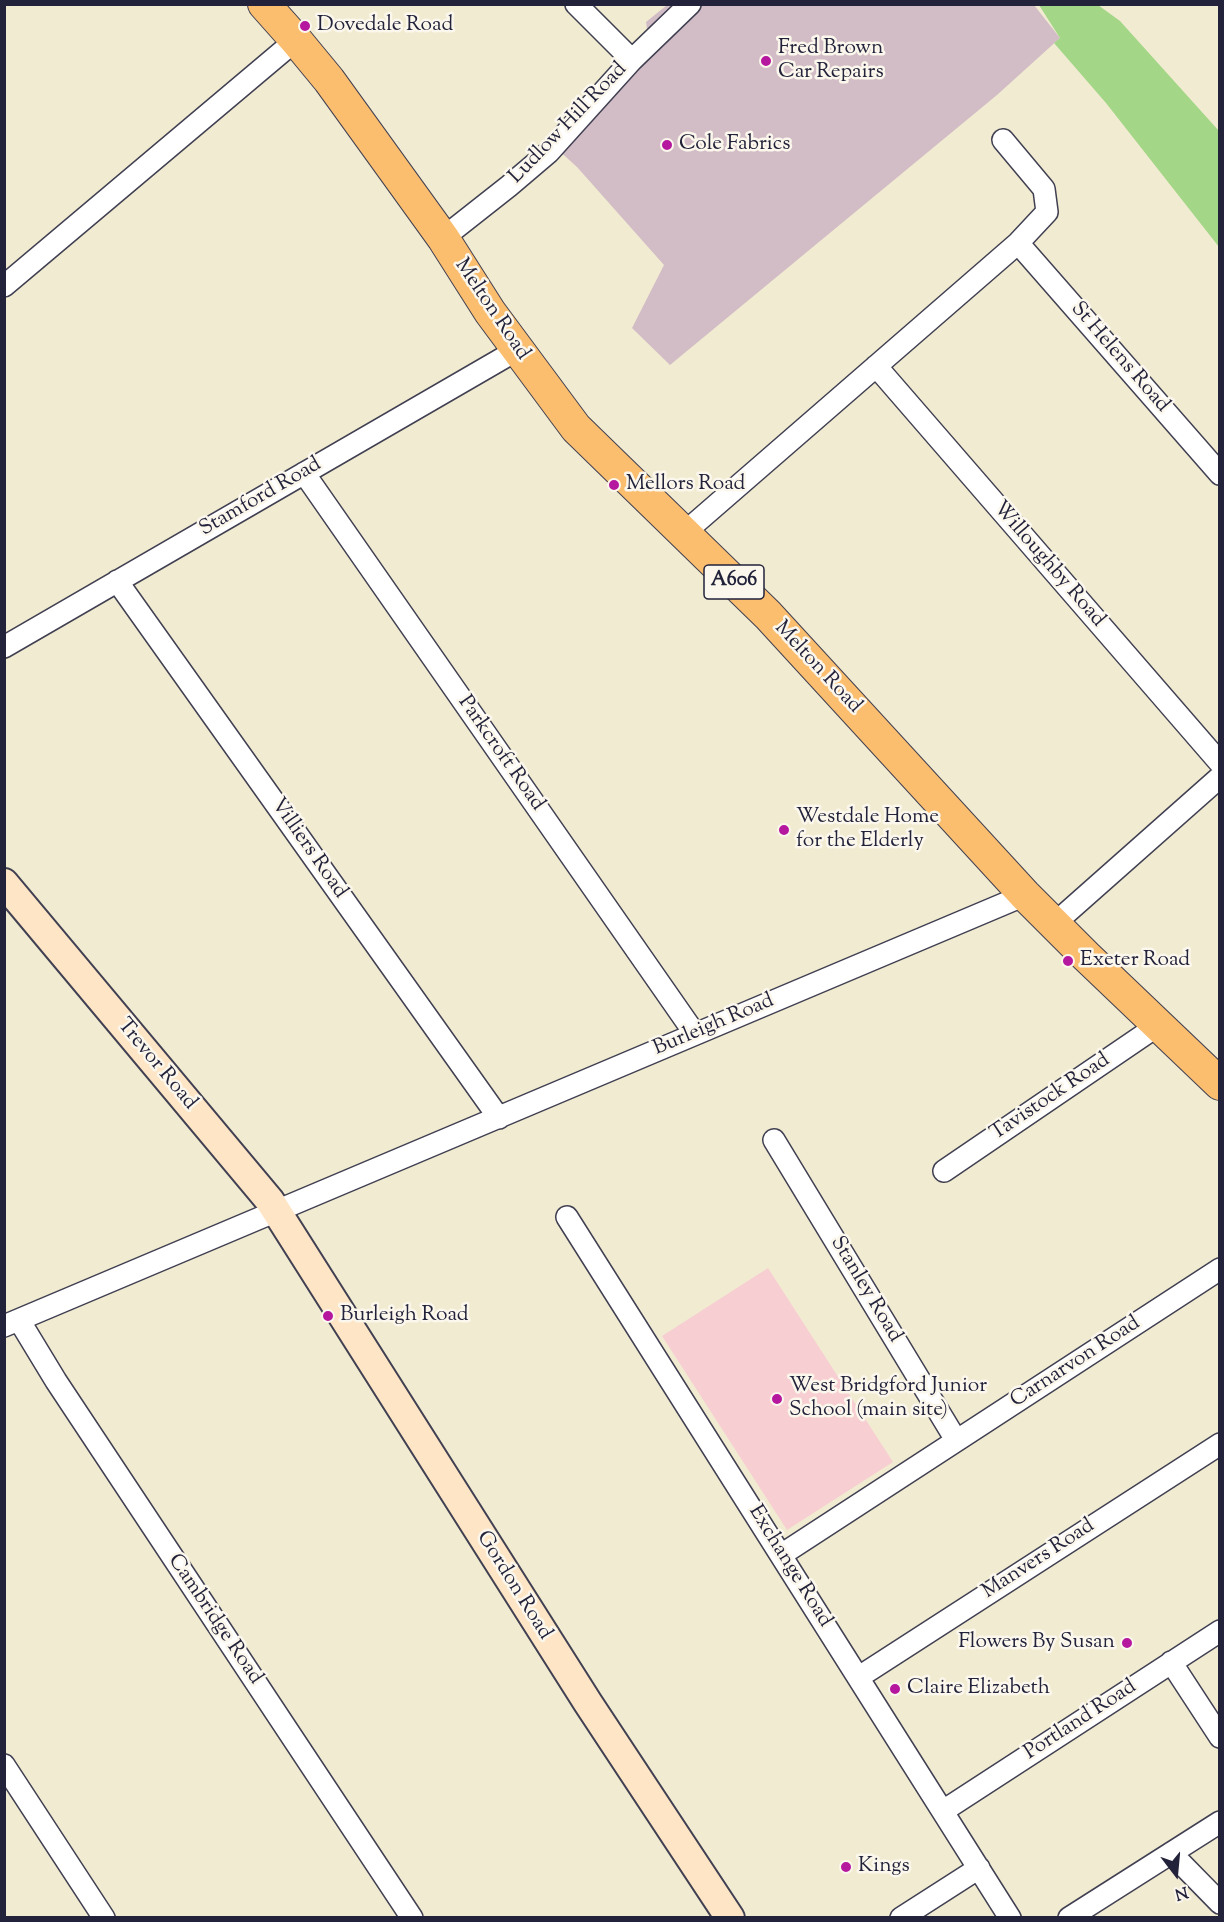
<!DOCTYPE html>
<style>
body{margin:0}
#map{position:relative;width:1224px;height:1922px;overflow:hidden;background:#f1ebd1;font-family:"Sorts Mill Goudy",serif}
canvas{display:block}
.frame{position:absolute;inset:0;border:6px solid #22223b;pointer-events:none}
.north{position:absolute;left:1146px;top:1844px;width:60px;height:60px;-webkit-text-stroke:4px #fbf7ec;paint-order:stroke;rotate:164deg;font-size:16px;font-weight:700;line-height:24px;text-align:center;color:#22223b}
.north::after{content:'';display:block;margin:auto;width:21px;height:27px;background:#22223b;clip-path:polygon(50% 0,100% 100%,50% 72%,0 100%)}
</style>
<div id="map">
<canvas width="1224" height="1922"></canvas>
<div class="frame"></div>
<div class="north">N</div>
</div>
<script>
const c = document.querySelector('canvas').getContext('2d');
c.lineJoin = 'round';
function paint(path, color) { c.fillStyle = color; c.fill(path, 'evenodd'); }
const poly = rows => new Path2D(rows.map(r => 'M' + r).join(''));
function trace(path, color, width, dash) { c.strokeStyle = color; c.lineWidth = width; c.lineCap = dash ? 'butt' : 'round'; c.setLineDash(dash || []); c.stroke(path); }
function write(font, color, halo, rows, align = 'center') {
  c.font = font + ' "Sorts Mill Goudy",serif'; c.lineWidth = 5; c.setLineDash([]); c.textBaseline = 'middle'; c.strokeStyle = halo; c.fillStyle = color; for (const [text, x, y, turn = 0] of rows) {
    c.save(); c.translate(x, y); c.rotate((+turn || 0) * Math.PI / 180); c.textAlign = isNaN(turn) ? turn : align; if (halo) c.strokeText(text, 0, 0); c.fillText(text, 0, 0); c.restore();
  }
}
const built = poly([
 [768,1268,893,1462,787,1530,662,1336]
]);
const industrial = poly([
 [667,5,1034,5,1060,38,997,95,670,365,632,328,664,265,577,167,556,148,651,57,646,22]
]);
const green = poly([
 [1039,5,1098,5,1120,21,1219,131,1219,247,1106,103,1054,43,1060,38]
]);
const street = poly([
 [576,4,632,60],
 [443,238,509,186,549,152,632,60,690,4],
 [1018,243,1220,474],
 [4,286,296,40],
 [876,366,1220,763],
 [304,473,695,1034],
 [684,533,1018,243,1047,212,1044,189,1003,140],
 [117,581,499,1118],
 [4,647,517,350],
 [1054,924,1220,777],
 [774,1140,956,1440],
 [944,1171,1157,1026],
 [567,1217,1010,1918],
 [19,1320,56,1381,412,1918],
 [4,1326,1025,895],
 [781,1555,1220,1269],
 [1171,1662,1220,1737],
 [859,1677,1220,1444],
 [4,1765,104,1918],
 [943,1811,1220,1631],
 [1171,1853,1220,1903],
 [901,1918,979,1868],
 [1069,1918,1220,1822]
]);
const secondary = poly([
 [4,883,270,1201,588,1703,730,1918]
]);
const primary = poly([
 [264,4,296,40,329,80,443,238,490,312,576,428,768,615,1025,895,1086,956,1220,1084]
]);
const markers = [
 [305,26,6,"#b5179e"],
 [766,61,6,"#b5179e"],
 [667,145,6,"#b5179e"],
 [614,485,6,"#b5179e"],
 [784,830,6,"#b5179e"],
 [1068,961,6,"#b5179e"],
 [328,1316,6,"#b5179e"],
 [777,1399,6,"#b5179e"],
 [1127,1643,6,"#b5179e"],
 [895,1689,6,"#b5179e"],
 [846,1867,6,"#b5179e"]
];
const shields = [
 [734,582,60]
];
const shieldNames = [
 ["A606",734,582]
];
const poiNames = [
 ["Dovedale Road",317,26],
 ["Fred Brown",778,49],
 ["Car Repairs",778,73],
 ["Cole Fabrics",679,145],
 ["Mellors Road",626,485],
 ["Westdale Home",796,818],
 ["for the Elderly",796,842],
 ["Exeter Road",1080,961],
 ["Burleigh Road",340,1316],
 ["West Bridgford Junior",789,1387],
 ["School (main site)",789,1411],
 ["Flowers By Susan",1115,1643,"right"],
 ["Claire Elizabeth",907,1689],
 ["Kings",858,1867]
];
const streetNames = [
 ["Ludlow Hill Road",569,124,-46],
 ["Melton Road",491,310,56],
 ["St Helens Road",1119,358,49],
 ["Stamford Road",261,498,-30],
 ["Willoughby Road",1048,565,49],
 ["Melton Road",817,668,47],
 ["Parkcroft Road",500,754,55],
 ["Villiers Road",308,849,55],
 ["Burleigh Road",714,1026,-23],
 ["Trevor Road",156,1065,50],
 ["Tavistock Road",1051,1098,-34],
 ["Stanley Road",865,1290,59],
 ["Carnarvon Road",1076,1363,-33],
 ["Manvers Road",1039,1560,-33],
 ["Exchange Road",789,1567,58],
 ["Gordon Road",513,1586,58],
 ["Cambridge Road",214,1620,56],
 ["Portland Road",1081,1721,-33]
];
paint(built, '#f7cfd2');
paint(industrial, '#d2bdc6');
paint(green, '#a3d686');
trace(street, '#414052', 24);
trace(secondary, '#414052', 32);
trace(primary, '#414052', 34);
trace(street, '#fff', 21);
trace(secondary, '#fde5c5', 28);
trace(primary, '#fbbd6e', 32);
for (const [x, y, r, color] of markers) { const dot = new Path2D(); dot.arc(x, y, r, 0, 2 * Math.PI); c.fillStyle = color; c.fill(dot); trace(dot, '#fbf7ec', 2); }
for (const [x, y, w] of shields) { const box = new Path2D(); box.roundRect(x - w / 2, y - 17, w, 34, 4.5); c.fillStyle = '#fbf7ec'; c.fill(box); trace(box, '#22223b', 1.5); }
write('bold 20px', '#22223b', null, shieldNames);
write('21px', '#22223b', '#fbf7ec', poiNames, 'left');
write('21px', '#22223b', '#fbf7ec', streetNames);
</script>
